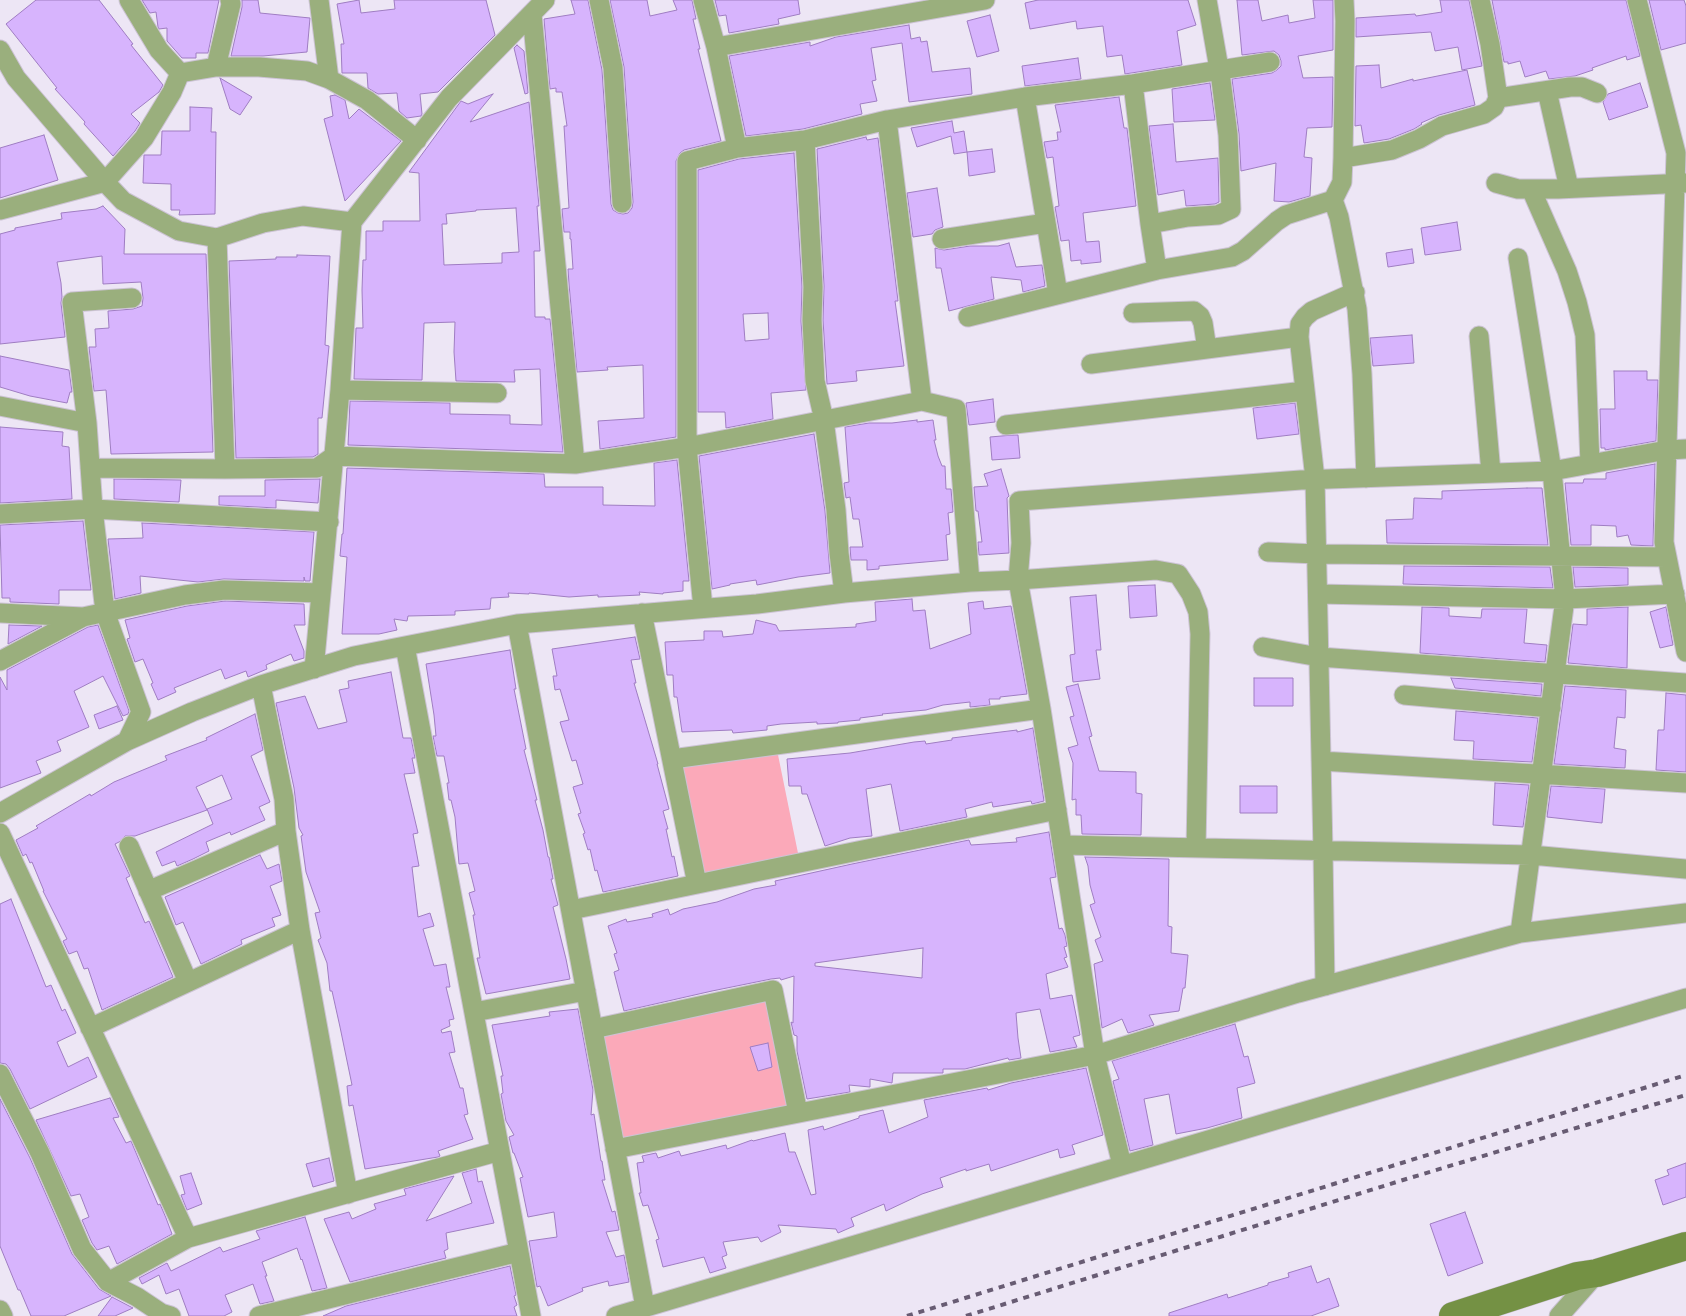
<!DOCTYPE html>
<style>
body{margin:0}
canvas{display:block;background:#ede6f5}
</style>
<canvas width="1686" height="1316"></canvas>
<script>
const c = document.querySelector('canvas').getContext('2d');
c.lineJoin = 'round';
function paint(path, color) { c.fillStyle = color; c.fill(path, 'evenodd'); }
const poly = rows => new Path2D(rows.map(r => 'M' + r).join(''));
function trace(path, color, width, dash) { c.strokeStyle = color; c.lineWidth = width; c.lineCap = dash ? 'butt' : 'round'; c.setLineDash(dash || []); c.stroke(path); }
const green = poly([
 [776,745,800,863,697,884,672,759],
 [773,990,798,1113,615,1149,593,1029]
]);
const building = poly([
 [36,0,99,0,133,44,131,45,163,85,159,92,131,114,140,123,135,131,113,156,84,124,85,122,55,89,57,88,6,24,36,0],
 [142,0,219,0,208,53,196,53,196,58,182,58,167,41,167,28,159,29,158,27,156,12,150,13,142,0],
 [242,0,258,0,260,13,310,18,307,52,263,56,231,56,242,7,242,0],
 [359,0,361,13,395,9,394,0,486,0,495,35,438,92,420,94,422,114,421,116,407,118,399,111,397,93,378,94,368,88,367,73,342,73,341,44,344,44,337,4,359,0],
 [571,0,588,0,602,70,611,204,613,210,618,213,623,214,628,213,632,208,633,202,624,67,610,0,647,0,650,16,677,10,673,0,692,0,696,19,693,19,700,49,698,49,721,141,684,150,680,153,676,161,676,437,600,449,598,421,644,418,643,365,607,367,608,370,577,372,569,284,568,269,573,269,571,239,570,239,570,232,564,232,562,209,569,208,564,126,567,126,562,92,556,92,556,88,550,89,544,19,575,14,571,0],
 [715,0,798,0,800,14,778,19,779,24,729,33,726,15,719,16,715,0],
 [1038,0,1188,0,1196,25,1177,31,1182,65,1125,74,1122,55,1107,57,1103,26,1077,29,1076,21,1030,29,1025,3,1038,0],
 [1237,0,1258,0,1262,21,1288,15,1289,23,1315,18,1313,0,1333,0,1333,50,1298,56,1303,78,1333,77,1332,127,1307,128,1304,157,1312,158,1310,196,1289,202,1274,201,1276,163,1241,171,1239,134,1232,79,1272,73,1277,70,1281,66,1281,61,1279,55,1274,51,1242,55,1237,0],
 [1440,0,1469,0,1482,66,1462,70,1458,47,1435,51,1431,32,1356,37,1356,18,1415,14,1416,16,1442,12,1440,0],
 [1492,0,1626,0,1640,56,1627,60,1626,56,1592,68,1593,70,1575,76,1549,79,1546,71,1525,77,1520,61,1508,64,1508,62,1504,62,1492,0],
 [1649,0,1684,0,1686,6,1686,43,1661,50,1649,0],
 [990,15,999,51,977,57,967,21,990,15],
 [909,25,911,39,920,37,921,42,927,41,932,72,970,68,972,94,909,102,902,43,871,48,876,80,872,81,877,101,860,104,862,114,803,129,746,136,729,56,810,42,810,46,836,37,909,25],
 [517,45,524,51,528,93,525,94,514,48,517,45],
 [1078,58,1081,79,1025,86,1022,66,1078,58],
 [1379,65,1381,88,1413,79,1413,81,1467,70,1475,105,1439,115,1421,123,1422,124,1414,129,1389,139,1364,143,1361,125,1355,126,1356,66,1379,65],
 [220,78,252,97,240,115,230,109,220,78],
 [1210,83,1215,120,1174,122,1172,89,1210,83],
 [1640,83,1648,107,1609,120,1603,102,1608,94,1640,83],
 [493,94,470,122,529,102,539,206,537,206,540,251,534,251,535,317,545,317,545,319,550,319,563,452,348,445,350,401,450,403,450,414,510,415,510,424,542,425,540,369,514,370,515,382,456,381,454,352,455,322,424,323,422,380,354,379,356,328,363,328,362,290,363,260,366,260,366,231,383,231,383,221,420,221,419,173,409,172,461,101,468,104,493,94],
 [516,208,519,252,502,253,502,263,444,265,442,224,447,224,446,214,476,211,476,210,516,208],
 [335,95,345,100,349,119,359,109,401,141,345,201,324,119,333,116,330,96,335,95],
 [1119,97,1124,128,1127,128,1136,206,1083,213,1086,242,1099,241,1101,262,1081,264,1081,260,1071,261,1069,240,1061,241,1055,207,1059,206,1053,157,1047,158,1044,142,1058,140,1057,132,1061,132,1055,105,1119,97],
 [190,107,212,108,211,132,216,132,215,214,179,215,180,210,171,210,171,184,143,183,144,155,161,155,162,131,190,131,190,107],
 [952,121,954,133,964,131,967,152,954,154,951,136,917,147,911,128,952,121],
 [1173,124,1176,162,1218,158,1219,202,1215,204,1186,206,1184,190,1158,195,1149,126,1173,124],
 [44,135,58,180,0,198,0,148,44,135],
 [866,137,867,140,878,138,898,301,895,301,904,366,856,371,857,381,827,384,823,320,824,286,817,149,866,137],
 [992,149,995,172,969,176,967,152,992,149],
 [794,153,802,287,801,321,806,390,771,393,773,419,726,428,725,412,698,412,698,170,739,159,794,153],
 [768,313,769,339,745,341,743,314,768,313],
 [937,188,943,227,935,230,932,234,913,237,907,193,937,188],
 [103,206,125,229,124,254,206,254,213,452,111,454,106,390,94,391,89,347,96,347,95,329,109,328,108,311,133,309,142,306,143,298,141,282,103,284,102,256,57,262,61,283,62,297,61,303,65,337,0,344,0,234,15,230,15,228,62,219,61,213,96,209,103,206],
 [1457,222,1461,250,1425,255,1421,228,1457,222],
 [1009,243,1016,267,1042,265,1045,286,1023,292,1021,280,991,277,994,299,949,311,941,268,936,268,935,248,944,250,970,246,998,246,1009,243],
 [1412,249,1414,263,1388,267,1386,253,1412,249],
 [297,255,330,256,325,345,329,346,322,418,318,418,318,454,313,457,236,458,229,261,276,259,276,257,297,257,297,255],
 [1412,335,1414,363,1373,366,1370,338,1412,335],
 [0,356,69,370,72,392,70,392,67,403,30,396,0,387,0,356],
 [1614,371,1647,371,1647,380,1658,380,1656,441,1605,450,1605,448,1601,448,1600,409,1615,409,1614,371],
 [993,399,995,422,969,425,966,403,993,399],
 [1295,403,1299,434,1257,439,1253,408,1295,403],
 [917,420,917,422,933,420,936,440,934,440,938,456,942,466,945,466,946,489,951,489,953,512,948,513,950,534,946,535,948,560,879,566,879,569,867,570,867,560,851,560,850,547,863,547,859,519,853,519,850,497,846,498,844,483,849,482,845,427,869,423,892,423,917,420],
 [0,427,63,432,62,446,69,447,72,499,0,503,0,427],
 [814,434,825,511,830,573,798,577,757,585,756,580,730,584,730,585,712,589,699,456,814,434],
 [1013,435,1018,435,1020,458,992,460,990,437,1013,435],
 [677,460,689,581,683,581,683,591,663,593,663,594,639,592,640,595,598,597,598,595,569,597,529,593,529,594,508,593,509,597,491,598,490,609,455,611,455,615,408,616,407,621,394,619,397,630,379,634,342,634,347,557,340,556,342,534,343,534,347,468,544,474,545,487,603,487,603,505,655,506,654,463,677,460],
 [1655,464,1653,546,1631,545,1628,535,1617,537,1616,526,1591,525,1591,545,1571,545,1565,483,1583,483,1584,479,1606,479,1606,473,1655,464],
 [1001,469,1009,496,1007,498,1009,553,979,555,978,542,982,542,978,511,976,511,974,487,988,486,984,474,1001,469],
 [114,479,181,480,179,502,114,499,114,479],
 [320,479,318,503,276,500,276,508,219,505,219,496,265,496,265,480,320,479],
 [1527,488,1542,488,1548,545,1387,543,1386,520,1413,519,1414,498,1442,499,1442,491,1527,488],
 [83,521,91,590,59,590,59,604,10,602,10,598,2,598,0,525,83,521],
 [142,523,314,532,310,581,305,581,304,577,304,581,224,579,198,582,140,576,141,593,115,599,108,539,143,538,142,523],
 [1404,566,1550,567,1553,588,1403,584,1404,566],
 [1573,567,1628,568,1628,585,1575,587,1573,567],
 [1155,585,1157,616,1130,618,1128,586,1155,585],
 [1096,595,1101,650,1096,650,1100,679,1073,682,1070,655,1075,654,1070,597,1096,595],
 [912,599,913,611,925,610,930,649,971,634,968,603,983,601,984,609,1011,606,1027,694,1000,697,1000,699,989,699,990,705,970,707,970,702,943,705,926,710,882,714,883,715,860,718,860,720,838,722,838,723,817,724,817,722,781,724,767,726,767,730,733,733,732,730,682,732,677,697,674,697,673,675,667,675,665,642,704,640,704,631,722,631,723,637,753,634,756,620,776,625,779,631,856,627,856,624,876,621,875,602,912,599],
 [225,601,304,604,305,625,294,625,304,651,304,658,294,661,291,654,266,665,267,669,248,677,246,671,225,679,221,669,174,688,176,692,158,700,151,684,153,683,143,659,135,662,127,639,130,638,125,620,187,606,225,601],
 [1422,607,1449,608,1449,616,1481,618,1482,609,1527,609,1524,643,1547,645,1545,662,1420,653,1422,607],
 [1628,607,1627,668,1568,663,1573,624,1587,625,1587,609,1628,607],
 [1666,607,1673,645,1660,648,1650,612,1666,607],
 [9,625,42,626,8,644,9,625],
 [98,625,129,711,128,714,123,716,103,676,74,691,89,727,57,741,61,751,36,761,41,773,0,788,0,677,7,690,7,670,88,627,98,625],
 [635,637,640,659,631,660,636,683,634,683,658,764,657,764,669,809,663,811,668,829,666,829,672,857,674,856,678,876,603,892,597,870,595,871,590,849,588,850,583,834,585,833,578,814,581,813,573,787,583,784,576,760,572,761,560,722,569,720,560,689,555,690,553,676,557,676,552,649,635,637],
 [510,650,516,689,514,689,526,749,524,750,537,800,535,800,543,830,548,857,549,857,553,879,551,879,558,905,553,907,566,959,570,979,486,994,477,958,480,958,473,915,475,915,469,893,475,891,468,863,459,864,455,817,451,800,449,800,447,783,449,783,444,756,437,756,433,736,436,736,434,715,426,664,510,650],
 [391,672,403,738,411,738,415,758,412,758,415,773,404,774,418,833,413,834,419,866,412,867,418,917,430,913,434,926,423,929,434,966,446,964,450,987,446,987,454,1019,449,1020,450,1026,441,1030,442,1033,451,1031,455,1052,449,1053,460,1088,463,1088,468,1114,464,1115,473,1139,438,1151,440,1156,438,1157,365,1169,353,1105,349,1106,347,1086,352,1085,340,1027,332,991,330,991,327,963,318,940,321,938,315,913,320,912,306,872,301,836,303,835,299,828,294,788,276,703,305,696,318,729,347,722,339,690,349,688,348,681,391,672],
 [1254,678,1293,678,1293,706,1254,706,1254,678],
 [1451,678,1542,684,1541,696,1455,688,1451,678],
 [1078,684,1092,736,1089,737,1099,771,1136,772,1136,793,1142,794,1141,835,1082,834,1081,815,1076,815,1076,799,1072,800,1073,763,1068,748,1078,745,1070,717,1074,716,1066,687,1078,684],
 [1565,686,1626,690,1625,718,1617,717,1614,748,1626,750,1625,768,1554,764,1565,686],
 [1666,693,1686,695,1686,772,1656,770,1658,730,1664,730,1666,693],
 [117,706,123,720,99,729,94,715,117,706],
 [1456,711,1538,718,1532,762,1473,759,1474,741,1454,740,1456,711],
 [255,714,263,750,251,756,270,802,259,807,265,820,231,835,230,832,206,842,209,851,193,859,177,866,175,861,162,866,156,852,213,824,207,809,232,799,222,775,196,787,207,810,135,836,125,836,119,842,115,844,130,876,126,878,145,923,149,921,173,977,102,1010,88,968,84,969,77,951,69,954,63,941,67,939,43,891,44,891,32,862,30,863,26,854,23,856,16,840,38,828,36,826,90,794,91,796,114,782,167,760,165,756,207,740,206,738,255,714],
 [1033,728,1044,801,1032,804,1031,801,993,807,992,802,965,809,967,817,900,831,891,784,866,789,872,836,850,838,825,846,807,794,802,794,801,786,789,786,787,759,850,753,914,742,925,741,926,744,952,740,952,738,1017,730,1017,732,1033,728],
 [1495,783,1529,785,1523,827,1493,825,1495,783],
 [1240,786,1277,786,1277,813,1240,813,1240,786],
 [1551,786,1605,789,1602,823,1547,817,1551,786],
 [1049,832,1056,877,1050,878,1059,929,1062,928,1065,935,1067,946,1064,947,1067,957,1064,958,1068,967,1046,974,1050,999,1072,995,1080,1035,1073,1037,1077,1047,1050,1052,1040,1009,1016,1013,1018,1038,1021,1058,1009,1060,1008,1058,965,1069,943,1069,943,1073,893,1073,892,1083,870,1079,870,1087,849,1085,850,1092,807,1099,797,1051,797,1036,794,1035,791,1022,793,1023,794,976,781,980,780,978,771,979,712,991,624,1011,614,972,619,970,614,954,617,953,608,926,626,919,627,922,653,917,652,914,668,909,670,915,683,909,717,902,754,889,776,885,775,881,852,864,969,840,971,845,1017,842,1016,838,1049,832],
 [923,948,922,978,815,966,815,963,923,948],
 [260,855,267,869,279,864,282,881,270,886,281,915,272,918,275,926,241,940,242,944,201,964,183,922,176,925,165,897,260,855],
 [1085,857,1169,859,1168,926,1172,927,1171,953,1188,955,1185,988,1183,988,1179,1011,1149,1015,1154,1025,1128,1033,1122,1019,1102,1028,1094,964,1103,961,1095,940,1101,937,1090,905,1095,903,1090,885,1088,866,1085,857],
 [11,899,46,987,51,985,62,1011,65,1009,76,1033,57,1042,68,1067,88,1057,97,1077,30,1109,10,1069,6,1064,0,1063,0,904,11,899],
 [578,1009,593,1090,591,1115,594,1114,601,1161,602,1161,605,1180,602,1180,612,1212,615,1211,619,1230,606,1232,616,1257,624,1255,629,1282,609,1286,608,1281,582,1288,583,1291,548,1306,540,1286,537,1287,529,1241,557,1237,554,1212,528,1217,520,1178,523,1177,514,1153,513,1153,509,1137,514,1135,506,1121,501,1094,503,1093,501,1076,503,1076,492,1025,550,1016,549,1012,578,1009],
 [1235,1024,1244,1057,1248,1056,1255,1083,1237,1088,1242,1118,1207,1128,1176,1134,1169,1094,1144,1099,1153,1145,1130,1151,1113,1081,1119,1079,1112,1061,1235,1024],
 [768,1043,772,1067,758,1071,750,1047,768,1043],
 [1086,1068,1103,1135,1072,1145,1075,1154,1060,1158,1058,1149,991,1171,989,1164,966,1171,966,1169,940,1178,943,1187,922,1194,886,1211,884,1204,851,1218,854,1226,838,1233,836,1229,778,1225,781,1232,761,1242,758,1237,723,1242,727,1255,722,1257,726,1268,710,1273,704,1257,663,1267,656,1240,659,1239,648,1205,643,1206,639,1193,641,1193,637,1163,644,1162,642,1156,656,1153,658,1158,679,1151,681,1156,726,1145,727,1149,752,1140,753,1141,785,1133,789,1152,795,1152,811,1195,816,1194,808,1130,823,1126,824,1130,859,1118,859,1116,883,1110,889,1133,928,1117,924,1100,987,1088,988,1090,1011,1083,1086,1068],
 [110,1098,119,1117,113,1118,126,1143,131,1141,158,1205,160,1204,166,1218,172,1234,117,1264,109,1246,97,1250,92,1243,82,1220,89,1217,80,1194,71,1196,36,1120,110,1098],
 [0,1099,30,1158,72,1254,99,1289,111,1296,64,1316,31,1316,20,1290,18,1290,0,1246,0,1099],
 [329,1158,334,1181,313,1187,306,1164,329,1158],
 [1686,1163,1686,1197,1663,1205,1655,1180,1669,1175,1667,1170,1686,1163],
 [476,1169,478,1182,482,1181,485,1192,494,1223,446,1233,448,1249,444,1251,446,1258,350,1282,324,1219,349,1212,352,1219,376,1209,374,1204,406,1195,404,1189,454,1176,426,1221,472,1203,462,1173,476,1169],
 [191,1173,202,1204,187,1210,181,1195,185,1194,180,1176,191,1173],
 [1465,1212,1483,1263,1448,1276,1430,1224,1465,1212],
 [305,1217,327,1288,312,1291,302,1259,301,1260,297,1248,262,1262,267,1276,265,1276,274,1301,260,1304,253,1284,225,1295,232,1312,224,1316,189,1316,179,1289,166,1294,159,1275,142,1284,139,1278,167,1263,171,1271,220,1247,223,1252,260,1239,256,1231,305,1217],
 [510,1266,516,1295,514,1296,517,1305,514,1307,517,1316,323,1316,346,1306,510,1266],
 [1311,1266,1317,1283,1329,1278,1339,1306,1311,1316,1169,1316,1169,1313,1227,1294,1228,1298,1268,1285,1268,1283,1289,1277,1288,1273,1311,1266],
 [112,1297,131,1307,133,1308,115,1316,98,1316,112,1297]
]);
const street = poly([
 [129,0,159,50,180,73],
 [319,0,329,79],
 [599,0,613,68,622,203],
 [703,0,716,47,737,148],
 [1637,0,1676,153,1664,542,1686,652],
 [532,14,575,464],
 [716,47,985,0],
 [0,50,16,78,105,182,123,201,179,231,217,238,263,223,303,216,352,222,449,98,545,0],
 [216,67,231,4,230,0],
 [1133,84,1150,224,1188,217,1218,215,1231,209,1228,135,1221,80,1207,0],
 [1547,91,1569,188],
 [1025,97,1058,294],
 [1498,98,1570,87,1582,87,1597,93],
 [887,120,922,401],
 [805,140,813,287,812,320,815,381,824,420,836,510,839,553,844,593],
 [1343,158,1392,150,1419,139,1442,126,1484,114,1494,107,1498,98,1490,44,1480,0],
 [1496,183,1518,189,1558,189,1686,183],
 [1531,189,1567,271,1577,302,1585,335,1590,464],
 [1333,200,1339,217,1357,309,1362,374,1366,478],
 [0,210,105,182,144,138,172,92,180,73,216,67,259,67,307,71,329,79,367,100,417,140],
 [1150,224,1157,270,1232,257,1243,251,1277,221,1286,215,1333,200,1342,182,1343,158,1345,21,1344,0],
 [217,238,225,469],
 [942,239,1046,223],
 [1518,258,1552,471,1565,599,1520,933],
 [1133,313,1194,311,1200,316,1203,323,1207,349],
 [968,317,1157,270],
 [1479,336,1491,473],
 [1299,337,1300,324,1305,317,1312,311,1355,292],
 [1091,364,1299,337,1315,479,1323,851,1325,986],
 [340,390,497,393],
 [0,406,87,423],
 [1006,425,1305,391],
 [90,468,225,469,317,468,334,456,575,464,687,447,922,401,956,409,970,582],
 [0,514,93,509,329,522],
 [1268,552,1317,554,1667,557],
 [1318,594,1565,599,1675,594],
 [703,608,687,447,687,161,737,148,805,140,887,120,1025,97,1133,84,1270,62],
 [0,613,83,617,185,595,224,590,321,593],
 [642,613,697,884],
 [517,624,645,1307],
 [405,646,531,1316],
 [1263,647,1319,657,1686,683],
 [0,661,83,617],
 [314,669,340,390,352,222],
 [261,685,284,799,286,831,300,930,348,1194],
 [1404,695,1551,708],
 [127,741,141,712,105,612,93,509,87,423,72,302,132,298],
 [672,759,1041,709],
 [1321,761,1686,783],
 [0,813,127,741,192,712,261,685,354,656,517,624,757,604,844,593,970,582,1018,580,1156,570,1178,574,1191,594,1198,612,1200,634,1196,848],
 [0,833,188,1238],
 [1062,845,1531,855,1686,869],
 [129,846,188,982],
 [148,891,286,831],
 [571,910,1057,810],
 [474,1012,586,991],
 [90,1028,300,930],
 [593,1029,773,990,798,1113],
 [0,1074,40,1153,82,1249,108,1282,137,1297,161,1313,171,1316],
 [615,1149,1095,1055,1298,993,1520,933,1686,913],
 [1122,1165,1095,1055,1041,709,1018,580,1021,543,1019,501,1301,480,1552,471,1667,450,1686,449],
 [108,1282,188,1238,500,1151],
 [0,1310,3,1316],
 [259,1316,519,1252],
 [616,1316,1686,998],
 [1559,1316,1597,1273]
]);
const secondary = poly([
 [1453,1316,1577,1276,1597,1273,1686,1246]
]);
const rail = poly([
 [907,1316,1686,1075],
 [966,1316,1403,1180,1686,1095]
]);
paint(green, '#fba9b9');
paint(building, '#d7b4fd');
trace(building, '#9f7dc2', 1);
trace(street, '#ccc3d4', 21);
trace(secondary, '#ccc3d4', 29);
trace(street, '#9aaf7d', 19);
trace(secondary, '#749144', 28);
trace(rail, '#685c73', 4, [6, 6]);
</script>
